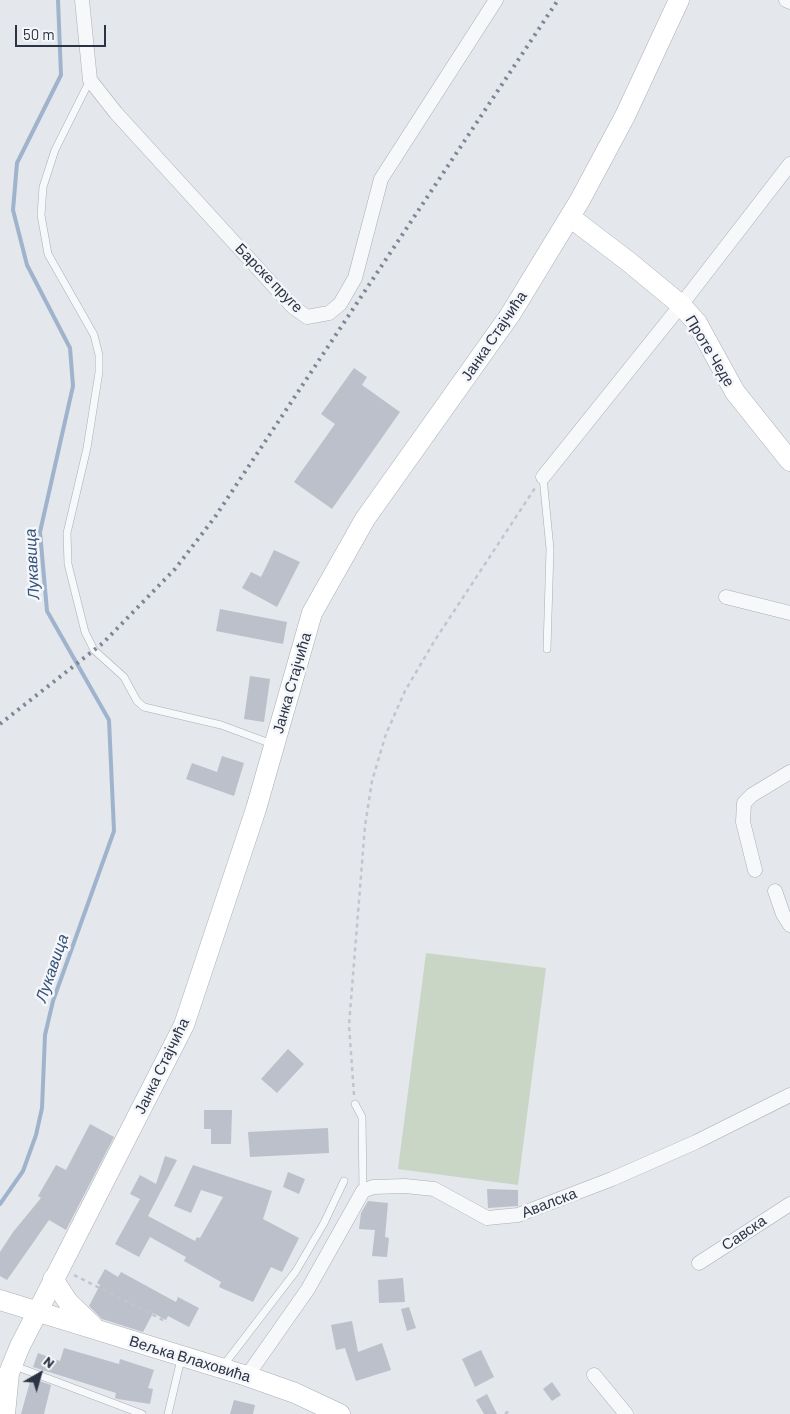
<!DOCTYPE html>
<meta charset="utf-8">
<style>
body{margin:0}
#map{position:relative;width:790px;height:1414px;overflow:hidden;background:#e4e7ec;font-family:Barlow,sans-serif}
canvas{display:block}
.north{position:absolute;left:15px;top:1349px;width:50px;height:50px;-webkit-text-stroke:4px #f4f6f9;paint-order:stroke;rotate:38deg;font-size:14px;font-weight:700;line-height:20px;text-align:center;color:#2b3445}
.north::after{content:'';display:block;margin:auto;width:18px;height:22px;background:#2b3445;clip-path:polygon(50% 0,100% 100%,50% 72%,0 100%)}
.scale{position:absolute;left:15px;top:25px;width:91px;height:22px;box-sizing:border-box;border:2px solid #2b3445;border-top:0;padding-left:6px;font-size:15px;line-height:18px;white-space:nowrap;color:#2b3445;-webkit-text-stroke:4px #f4f6f9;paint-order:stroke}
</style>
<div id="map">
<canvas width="790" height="1414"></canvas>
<div class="north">N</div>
<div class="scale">50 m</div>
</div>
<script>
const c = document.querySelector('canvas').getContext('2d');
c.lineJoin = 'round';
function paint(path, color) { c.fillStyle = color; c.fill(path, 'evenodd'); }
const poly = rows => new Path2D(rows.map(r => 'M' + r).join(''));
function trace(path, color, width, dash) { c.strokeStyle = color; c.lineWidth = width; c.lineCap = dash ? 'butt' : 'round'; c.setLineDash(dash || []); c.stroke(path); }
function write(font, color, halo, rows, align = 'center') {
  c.font = font + ' Barlow,sans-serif'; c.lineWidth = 5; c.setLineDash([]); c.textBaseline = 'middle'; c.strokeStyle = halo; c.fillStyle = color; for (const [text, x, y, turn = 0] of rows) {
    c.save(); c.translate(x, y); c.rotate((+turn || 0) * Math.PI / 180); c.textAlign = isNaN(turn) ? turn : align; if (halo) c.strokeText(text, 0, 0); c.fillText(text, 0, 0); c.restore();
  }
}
const green = poly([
 [426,953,546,968,518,1185,398,1169]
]);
const stream = poly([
 [0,1204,23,1171,36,1135,42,1108,45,1035,53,1001,114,831,109,720,47,611,40,532,73,386,70,348,27,265,13,210,17,163,61,75,58,0]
]);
const building = poly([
 [354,368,367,377,362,385,400,412,332,509,294,482,335,424,321,414],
 [274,550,300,562,277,607,242,588,251,572,261,577],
 [220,609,287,622,283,644,216,631],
 [250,676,270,679,264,722,244,719],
 [222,756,244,763,234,796,186,779,192,763,217,772],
 [288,1049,304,1064,277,1093,261,1079],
 [204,1110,232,1110,231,1144,211,1144,211,1129,204,1129],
 [90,1124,114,1137,66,1230,49,1220,7,1280,0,1276,0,1252,13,1232,41,1198,38,1196,56,1165,66,1170],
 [328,1128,329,1153,250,1157,248,1132],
 [165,1156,177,1160,148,1216,195,1241,197,1237,200,1238,223,1197,201,1190,191,1213,174,1206,193,1165,272,1191,263,1219,299,1238,282,1272,271,1267,253,1302,219,1287,221,1282,184,1261,186,1257,150,1237,139,1257,115,1244,140,1199,130,1194,140,1175,156,1184],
 [288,1172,305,1179,299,1194,283,1187],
 [487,1189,518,1190,518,1206,488,1208],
 [368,1201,388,1203,385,1237,389,1238,387,1257,372,1256,375,1230,359,1229,361,1213],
 [105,1269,118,1277,121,1272,176,1302,178,1297,199,1308,189,1327,168,1316,166,1320,153,1313,143,1332,102,1319,89,1306,100,1285,97,1283],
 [403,1278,405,1302,379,1303,378,1280],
 [409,1307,416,1328,407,1331,401,1309],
 [352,1321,358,1352,382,1343,391,1370,356,1381,345,1348,336,1350,331,1325],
 [64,1348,119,1364,120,1359,154,1370,148,1388,153,1389,150,1404,118,1399,115,1398,116,1393,33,1367,38,1353,60,1361],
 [481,1350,494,1377,475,1387,462,1359],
 [31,1378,51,1385,44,1414,21,1414],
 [552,1382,561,1395,552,1401,543,1389],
 [487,1394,497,1414,484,1414,476,1400],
 [234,1400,255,1405,253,1414,230,1414]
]);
const path = poly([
 [354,1095,349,1025,365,826,372,781,386,734,405,691,435,640,535,488],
 [74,1275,167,1322],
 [505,1414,509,1411]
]);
const lane = poly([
 [90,80,55,150,43,187,41,215,48,254,94,335,99,355,99,372,87,448,67,533,68,564,85,632,94,650,124,677,137,701,144,707,221,725,272,744],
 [543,477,550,549,547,649],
 [355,1104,362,1117,363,1191],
 [15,1366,142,1414],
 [223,1366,296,1271,324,1223,344,1181],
 [168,1414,181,1359]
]);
const street = poly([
 [82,0,90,80,116,113,293,307,307,317,329,313,340,304,355,278,381,179,496,0],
 [786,0,790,2],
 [543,477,681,305,790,164],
 [726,597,790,613],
 [755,870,743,822,744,803,752,795,790,772],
 [775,891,783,914,790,925],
 [699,1263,790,1204],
 [594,1375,626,1414],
 [247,1376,308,1289,363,1191,373,1187,405,1186,434,1189,487,1218,518,1215,612,1179,696,1142,790,1095]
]);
const secondary = poly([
 [570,217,629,262,681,305,697,323,735,392,790,461],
 [53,1279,68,1302,93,1326],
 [0,1300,247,1376,295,1393,340,1414],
 [5,1414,9,1373,20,1346,184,1025,256,809,312,613,365,519,510,315,580,200,625,116,679,0]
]);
const rail = poly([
 [0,724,103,643,175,569,215,517,558,0]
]);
const streetNames = [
 ["Барске пруге",269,278,46],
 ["Јанка Стајчића",494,336,-56],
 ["Проте Чеде",710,351,59],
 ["Јанка Стајчића",292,683,-74],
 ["Јанка Стајчића",162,1066,-64],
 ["Авалска",549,1203,-21],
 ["Савска",744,1233,-34],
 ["Вељка Влаховића",190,1359,17]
];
const waterNames = [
 ["Лукавица",32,564,-93],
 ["Лукавица",52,968,-71]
];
paint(green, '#c9d6c5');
trace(stream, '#9fb4cc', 4);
paint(building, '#bbc0ca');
trace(lane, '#a9aeb7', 8);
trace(street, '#a9aeb7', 15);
trace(secondary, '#a9aeb7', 21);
trace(path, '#c2c5cb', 2.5, [4, 4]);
trace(lane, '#f7f8fa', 7);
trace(street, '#f7f8fa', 14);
trace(secondary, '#fff', 20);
trace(rail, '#7d8696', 4, [2.5, 5]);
write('15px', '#2b3445', '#f4f6f9', streetNames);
write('italic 16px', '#34527a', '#f4f6f9', waterNames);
</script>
